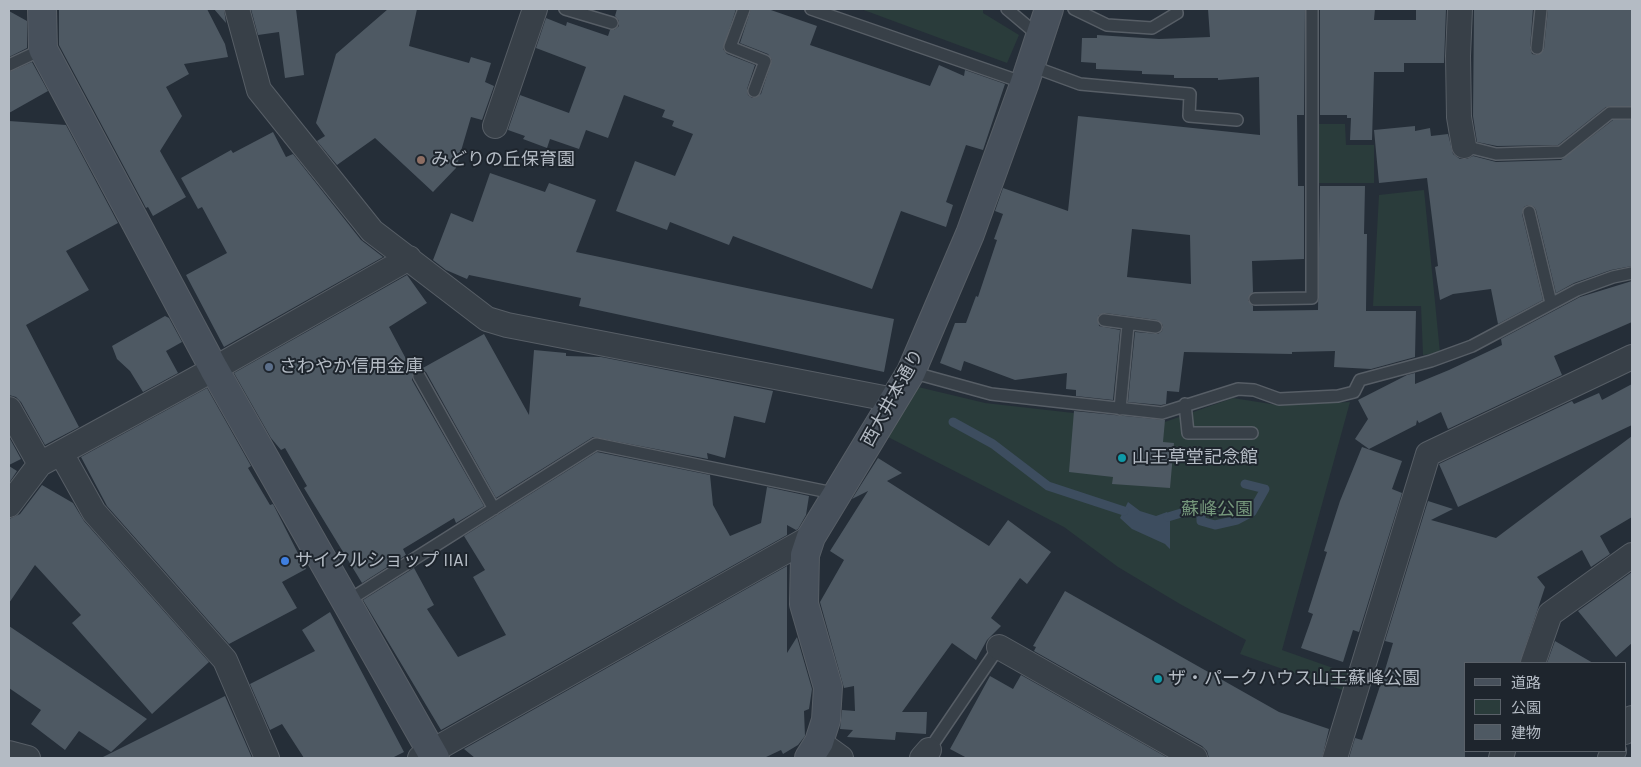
<!DOCTYPE html>
<meta charset="utf-8">
<style>
body{margin:0}
#map{position:relative;width:1641px;height:767px;overflow:hidden;background:#252e38;font-family:Karla,"Noto Sans JP",sans-serif}
canvas{display:block}
.frame{position:absolute;inset:0;border:10px solid #b4bbc4;pointer-events:none}
.legend{position:absolute;left:1464px;top:662px;width:162px;height:90px;box-sizing:border-box;background:#1e252d;border:1px solid #5a6169;margin:0;padding:6px 9px;list-style:none;font-size:15px;color:#b4bbc4}
.legend li{display:flex;align-items:center;gap:10px;height:25px}
.legend b{width:25px;border:1px solid #5a6169}
</style>
<div id="map">
<canvas width="1641" height="767"></canvas>
<div class="frame"></div>
<ul class="legend">
<li><b style="height:6px;background:#47505b"></b>道路</li>
<li><b style="height:14px;background:#2a3c3b"></b>公園</li>
<li><b style="height:14px;background:#4e5963"></b>建物</li>
</ul>
</div>
<script>
const c = document.querySelector('canvas').getContext('2d');
c.lineJoin = 'round';
function paint(path, color) { c.fillStyle = color; c.fill(path, 'evenodd'); }
const poly = rows => new Path2D(rows.map(r => 'M' + r).join(''));
function trace(path, color, width, dash) { c.strokeStyle = color; c.lineWidth = width; c.lineCap = dash ? 'butt' : 'round'; c.setLineDash(dash || []); c.stroke(path); }
function write(font, color, halo, rows, align = 'center') {
  c.font = font + ' Karla,"Noto Sans JP",sans-serif'; c.lineWidth = 4; c.setLineDash([]); c.textBaseline = 'middle'; c.strokeStyle = halo; c.fillStyle = color; for (const [text, x, y, turn = 0] of rows) {
    c.save(); c.translate(x, y); c.rotate((+turn || 0) * Math.PI / 180); c.textAlign = isNaN(turn) ? turn : align; if (halo) c.strokeText(text, 0, 0); c.fillText(text, 0, 0); c.restore();
  }
}
const green = poly([
 [861,9,983,9,983,13,1019,35,1007,63],
 [1316,124,1345,124,1346,145,1374,145,1374,183,1317,183],
 [1424,190,1440,353,1423,355,1421,306,1373,306,1379,195],
 [914,386,985,403,1162,423,1233,398,1277,405,1350,402,1282,650,1350,674,1345,691,1240,654,1246,640,1180,604,1118,567,1064,527,888,437]
]);
const water = poly([
 [1128,502,1140,511,1156,516,1167,512,1170,521,1170,549,1165,544,1132,529,1120,518]
]);
const stream = poly([
 [953,422,993,444,1048,486,1124,511],
 [1168,517,1201,507,1201,521,1215,525,1237,520,1252,512,1265,489,1245,484]
]);
const building = poly([
 [59,9,207,9,225,44,228,57,184,64,189,74,166,87,182,116,160,151,186,197,153,216,148,207,146,208,59,45],
 [214,9,224,9,226,23],
 [251,9,296,9,304,75,285,78,279,32,258,35],
 [388,9,417,9,409,46,469,63,471,57,491,63,485,82,494,86,482,120,471,117,456,168,433,192,375,138,337,165,317,141,325,136,316,123,336,54],
 [617,9,736,9,723,49,727,54,755,65,747,89,748,95,752,98,761,94,772,60,768,54,740,43,751,9,768,9,817,26,810,45,930,86,939,65,964,76,965,70,1005,84,983,150,966,145,946,202,953,205,946,227,901,211,872,289,733,236,729,245,670,222,667,230,616,211,635,161,675,176,693,134,672,126,674,121,662,117,665,110,624,95,608,138,586,130,579,149,550,139,547,148,523,139,525,136,508,130,520,95,569,113,586,67,536,48,546,18,566,26,567,22,608,36,610,30,614,30,619,26,619,21,615,16],
 [1208,9,1305,9,1304,115,1297,115,1298,186,1304,186,1304,259,1252,261,1253,292,1248,300,1253,306,1253,311,1318,310,1320,186,1365,186,1364,234,1367,234,1366,311,1416,311,1415,357,1371,369,1334,367,1335,351,1292,352,1292,354,1184,352,1179,392,1167,391,1166,404,1161,405,1128,402,1135,332,1158,334,1162,331,1163,325,1157,320,1105,313,1098,316,1099,326,1120,330,1113,400,1076,396,1076,390,1066,389,1067,373,1015,380,964,361,961,371,940,363,955,323,966,323,976,296,978,297,997,240,994,239,1003,214,995,211,1003,188,1068,211,1078,116,1260,135,1259,77,1218,80,1218,78,1174,78,1174,75,1142,74,1142,71,1096,69,1096,63,1081,62,1082,38,1097,38,1097,35,1159,39,1210,37],
 [1132,229,1190,235,1191,284,1127,277],
 [1320,9,1375,9,1374,20,1416,20,1416,9,1446,9,1444,63,1404,63,1404,72,1374,72,1372,140,1350,140,1351,118,1347,118,1347,115,1320,115],
 [1474,9,1533,9,1530,48,1532,54,1537,55,1544,49,1548,9,1632,9,1632,106,1606,107,1558,145,1497,146,1477,142,1473,116],
 [9,11,27,21,27,48,9,57],
 [32,62,48,91,9,113,9,72],
 [1613,120,1632,120,1632,266,1611,270,1574,283,1556,293,1536,210,1534,207,1528,205,1524,207,1522,214,1543,300,1498,324,1491,289,1453,294,1440,300,1435,267,1438,266,1427,178,1379,183,1374,130,1415,126,1415,131,1430,128,1431,136,1448,134,1453,154,1460,159,1467,159,1473,156,1496,162,1561,160],
 [9,121,66,125,118,223,66,251,89,290,26,325,79,427,45,445,21,402,16,397,9,395],
 [273,132,286,157,293,154,361,240,383,257,224,347,186,275,227,253,202,207,198,209,181,178,231,150,233,153],
 [490,173,545,192,549,183,596,200,576,252,894,319,884,372,579,306,581,298,469,275,467,279,446,270,433,260,451,213,473,222],
 [407,275,427,303,389,327,413,372,412,380,484,506,456,523,454,518,403,549,406,555,362,583,304,488,307,486,285,448,281,450,271,438,234,373],
 [1632,281,1632,322,1554,356,1562,375,1448,429,1441,412,1419,423,1417,420,1416,425,1369,449,1355,439,1368,419,1358,400,1407,375,1415,373,1415,384,1449,370,1502,345,1501,339,1580,297],
 [165,316,169,318,182,342,166,351,178,373,143,392,130,371,117,359,112,346],
 [484,334,529,415,534,350,566,353,566,356,601,357,773,391,765,423,734,416,725,458,707,453,708,459,593,437,496,498,426,372,421,369],
 [1632,384,1632,425,1458,507,1439,464,1572,401,1574,404,1599,393,1602,400],
 [207,388,251,466,248,468,270,505,273,504,306,569,282,582,297,608,229,644,107,506,81,457],
 [1074,411,1165,420,1163,442,1174,443,1170,488,1112,484,1113,477,1069,472],
 [1632,436,1632,517,1600,536,1610,554,1591,567,1582,550,1537,577,1545,587,1520,663,1465,663,1465,758,1349,758,1355,738,1362,740,1382,680,1393,643,1385,641,1428,501,1453,509,1431,520,1496,538],
 [9,437,21,459,9,465],
 [1362,447,1402,461,1392,489,1402,493,1359,632,1353,630,1343,662,1301,648,1313,614,1308,612,1327,552,1324,551,1340,501],
 [597,452,710,475,713,505,730,536,761,523,767,487,809,496,806,515,798,529,796,530,787,525,787,535,441,730,363,600,414,568,434,605,427,609,458,657,506,635,473,577,485,570,464,536],
 [878,458,902,473,887,481,989,546,1008,520,1051,552,1027,584,1020,578,991,618,1001,626,987,640,976,660,952,643,902,712,927,712,926,734,896,732,895,740,847,737,853,730,840,729,842,710,855,711,854,686,844,688,820,602,844,560,830,551,868,491,852,499],
 [9,466,17,471,9,483],
 [42,485,73,503,84,521,209,662,152,714,72,623,81,615,35,565,9,603,9,519,20,514],
 [787,566,787,653,797,637,812,689,809,709,804,711,805,736,798,745,783,754,781,750,764,758,475,758,464,749],
 [1632,572,1632,643,1616,657,1578,611],
 [1065,591,1279,712,1329,729,1322,758,1209,758,1207,751,1202,746,1034,651,1036,647,1033,646],
 [330,612,404,752,392,758,304,758,282,724,270,730,250,684,315,651,302,630],
 [9,626,147,719,111,752,79,731,65,750,31,724,41,710,9,688],
 [1555,641,1593,663,1547,663],
 [1021,675,1168,758,967,758,950,749,990,676,1013,689],
 [225,696,252,758,101,758]
]);
const lane = poly([
 [565,9,612,23],
 [744,9,730,47,765,61,754,91],
 [811,9,1013,79,1024,85],
 [1007,9,1039,36],
 [1074,9,1107,25,1152,28,1177,13,1176,9],
 [1537,48,1541,9],
 [9,65,43,49],
 [1031,66,1080,84,1190,94,1189,116,1237,120],
 [1464,146,1496,154,1561,152,1610,113,1632,113],
 [1529,212,1551,303],
 [1255,299,1312,298,1312,9],
 [1104,320,1156,327],
 [911,372,991,394,1162,413,1238,389,1254,390,1279,399,1338,396,1354,392,1360,380,1431,361,1472,346,1577,290,1613,277,1632,273],
 [419,376,494,509],
 [1185,404,1188,433,1252,433],
 [1120,409,1128,325],
 [346,602,596,444,838,494],
 [929,750,999,647]
]);
const street = poly([
 [237,9,259,90,372,231,487,319,507,325,894,400],
 [1460,9,1458,56,1459,117,1464,146],
 [495,126,535,9],
 [9,409,40,464],
 [61,453,94,512,225,660,267,758],
 [9,505,40,464,214,369,409,258],
 [999,647,1195,758],
 [1533,663,1550,614,1632,555],
 [1625,732,1632,718],
 [819,742,841,758],
 [9,753,28,758],
 [420,758,811,537],
 [922,758,929,750],
 [1335,758,1428,454,1632,357],
 [1501,758,1503,751],
 [1610,758,1614,751]
]);
const secondary = poly([
 [42,9,43,49,214,369,435,758],
 [809,758,819,742,826,720,828,687,804,604,805,555,811,537,911,372,970,234,1024,85,1049,9]
]);
const markers = [
 [421,160,5,"#8d6e63"],
 [269,367,5,"#5c6f8a"],
 [1122,458,5,"#0f9aa8"],
 [285,561,5,"#3f7fe0"],
 [1158,679,5,"#0f9aa8"]
];
const poiNames = [
 ["みどりの丘保育園",431,160],
 ["さわやか信用金庫",279,367],
 ["山王草堂記念館",1132,458],
 ["サイクルショップ IIAI",295,561],
 ["ザ・パークハウス山王蘇峰公園",1168,679]
];
const streetNames = [
 ["西大井本通り",893,398,-61]
];
const parkNames = [
 ["蘇峰公園",1217,510]
];
paint(green, '#2a3c3b');
paint(water, '#3d4d5f');
trace(stream, '#3d4d5f', 9);
paint(building, '#4e5963');
trace(lane, '#575e66', 14);
trace(street, '#575e66', 26);
trace(secondary, '#575e66', 30);
trace(lane, '#384048', 11);
trace(street, '#384048', 24);
trace(secondary, '#47505b', 28);
for (const [x, y, r, color] of markers) { const dot = new Path2D(); dot.arc(x, y, r, 0, 2 * Math.PI); c.fillStyle = color; c.fill(dot); trace(dot, '#1e252d', 2); }
write('18px', '#b4bbc4', '#1e252d', poiNames, 'left');
write('18px', '#b4bbc4', '#1e252d', streetNames);
write('18px', '#75977b', '#1e252d', parkNames);
</script>
